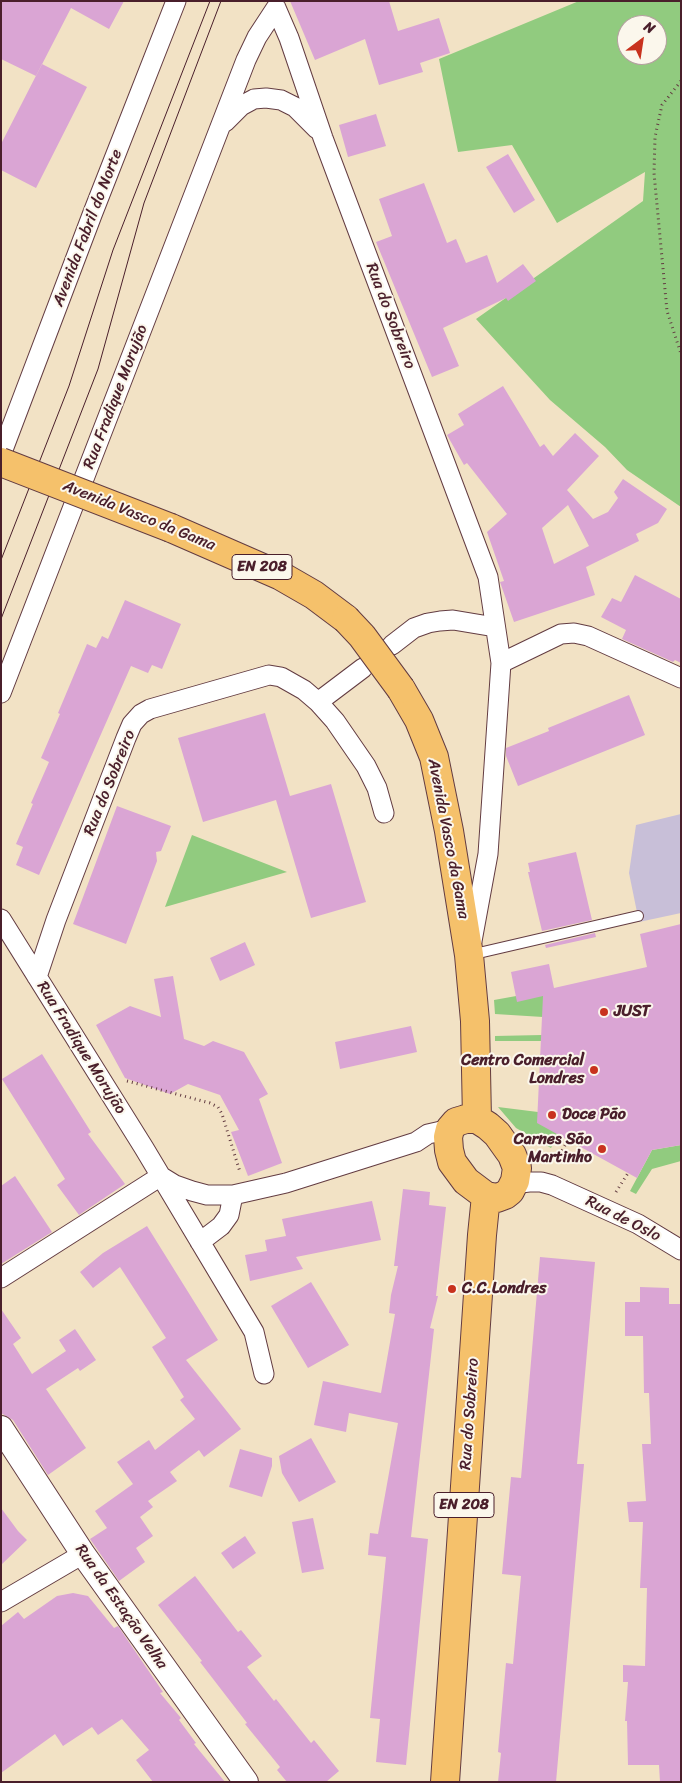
<!DOCTYPE html>
<meta charset="utf-8">
<style>
body{margin:0}
#map{position:relative;width:682px;height:1783px;overflow:hidden;background:#f2e2c5;font-family:Sriracha,sans-serif}
canvas{display:block}
.frame{position:absolute;inset:0;border:2px solid #4a1f2b;pointer-events:none}
.north{position:absolute;left:617px;top:15px;width:50px;height:50px;box-sizing:border-box;background:#fbf7ec;border:1px solid #b4a19f;border-radius:50%;rotate:31deg;font-size:14px;font-weight:700;line-height:20px;text-align:center;color:#4a1f2b}
.north::after{content:'';display:block;margin:auto;width:18px;height:22px;background:#c8321e;clip-path:polygon(50% 0,100% 100%,50% 72%,0 100%)}
</style>
<div id="map">
<canvas width="682" height="1783"></canvas>
<div class="frame"></div>
<div class="north">N</div>
</div>
<script>
const c = document.querySelector('canvas').getContext('2d');
c.lineJoin = 'round';
function paint(path, color) { c.fillStyle = color; c.fill(path, 'evenodd'); }
const poly = rows => new Path2D(rows.map(r => 'M' + r).join(''));
function trace(path, color, width, dash) { c.strokeStyle = color; c.lineWidth = width; c.lineCap = dash ? 'butt' : 'round'; c.setLineDash(dash || []); c.stroke(path); }
function write(font, color, halo, rows, align = 'center') {
  c.font = font + ' Sriracha,sans-serif'; c.lineWidth = 4; c.setLineDash([]); c.textBaseline = 'middle'; c.strokeStyle = halo; c.fillStyle = color; for (const [text, x, y, turn = 0] of rows) {
    c.save(); c.translate(x, y); c.rotate((+turn || 0) * Math.PI / 180); c.textAlign = isNaN(turn) ? turn : align; if (halo) c.strokeText(text, 0, 0); c.fillText(text, 0, 0); c.restore();
  }
}
const industrial = poly([
 [681,814,681,913,639,922,629,873,636,825]
]);
const green = poly([
 [579,1,681,1,681,507,627,470,605,447,550,400,476,319,643,201,645,172,557,223,512,145,458,152,439,59],
 [627,25,657,25,657,55,627,55],
 [192,835,287,872,165,907],
 [544,991,543,1017,495,1014,494,1000],
 [542,1035,542,1041,495,1041,495,1036],
 [498,1107,538,1112,558,1135,551,1148,516,1128],
 [681,1145,681,1161,652,1169,636,1194,630,1191,652,1150]
]);
const building = poly([
 [1,1,124,1,109,29,71,8,36,76,1,59],
 [290,1,389,1,398,31,439,18,450,53,420,63,423,72,379,85,365,39,315,60],
 [42,64,87,87,36,188,1,170,1,144],
 [376,114,386,146,348,157,339,125],
 [508,154,535,200,514,213,486,167],
 [424,183,447,243,456,239,466,263,487,255,497,283,523,264,536,281,508,301,506,298,443,328,459,366,432,377,376,242,392,236,379,199],
 [503,386,540,447,544,444,553,456,575,433,599,456,567,490,593,519,608,512,618,498,614,492,623,479,667,509,658,523,636,534,639,541,586,567,595,595,514,622,500,582,504,581,487,532,507,514,467,463,464,465,447,435,464,425,458,414],
 [568,505,589,546,554,564,542,528],
 [635,575,681,599,681,663,675,660,673,662,622,639,626,630,601,617,612,598,621,602],
 [125,600,181,624,162,669,152,665,148,673,131,666,39,875,16,865,23,847,16,844,33,804,31,803,49,762,41,758,60,714,58,713,87,644,96,648,102,636,108,639],
 [629,695,645,735,518,786,506,756,506,748,549,731,548,728],
 [265,713,290,796,331,784,366,902,311,918,276,800,203,822,178,738],
 [117,806,171,826,161,851,156,852,157,861,126,944,73,924],
 [576,852,592,920,542,931,528,872,530,872,528,863],
 [681,924,681,1145,652,1150,637,1178,537,1123,543,996,517,1002,511,972,549,964,554,988,647,967,640,934],
 [595,933,596,937,546,948,545,945],
 [245,942,255,965,220,981,210,958],
 [173,976,184,1039,204,1046,213,1041,244,1052,268,1094,259,1099,282,1163,248,1176,231,1132,239,1130,220,1095,188,1084,170,1094,125,1078,96,1025,130,1006,161,1017,154,979],
 [411,1026,417,1052,340,1069,335,1042],
 [42,1054,91,1132,88,1134,125,1184,79,1215,57,1185,65,1179,2,1079],
 [15,1176,52,1232,1,1264,1,1186],
 [403,1189,430,1192,429,1205,446,1207,436,1296,438,1296,430,1328,434,1329,411,1537,428,1539,406,1765,376,1762,380,1719,370,1718,386,1557,368,1555,370,1533,378,1534,398,1423,349,1413,346,1432,314,1425,323,1381,381,1393,395,1314,389,1313,391,1295,398,1266,394,1266],
 [372,1201,381,1240,296,1257,303,1269,250,1281,245,1255,267,1251,265,1240,286,1236,282,1219],
 [147,1226,218,1340,186,1360,241,1429,204,1457,199,1450,170,1472,177,1481,148,1501,153,1507,140,1517,153,1536,136,1548,145,1562,119,1581,90,1539,107,1528,95,1511,133,1484,117,1462,149,1440,155,1450,195,1419,180,1400,184,1397,152,1347,166,1338,120,1267,93,1288,80,1272,103,1253],
 [540,1257,595,1262,577,1464,584,1464,556,1782,498,1782,501,1753,498,1752,506,1663,513,1664,521,1576,502,1574,511,1477,521,1478],
 [311,1282,349,1345,308,1368,271,1306],
 [640,1287,669,1288,669,1304,681,1304,681,1782,660,1782,659,1765,628,1765,627,1721,625,1721,628,1682,623,1682,623,1665,645,1666,647,1588,640,1588,643,1522,629,1522,627,1502,646,1501,642,1444,651,1444,649,1393,644,1393,643,1336,625,1336,625,1302,640,1302],
 [1,1309,21,1338,13,1344,32,1374,66,1351,59,1340,75,1329,96,1360,80,1371,78,1368,46,1389,86,1448,48,1475,13,1420,1,1413],
 [311,1438,336,1482,299,1502,282,1473,279,1456],
 [240,1449,272,1458,272,1466,262,1497,229,1487],
 [1,1508,18,1531,27,1540,1,1565],
 [313,1518,324,1569,302,1573,292,1522],
 [245,1536,256,1553,233,1569,221,1553],
 [195,1576,238,1632,241,1630,262,1656,247,1667,274,1701,276,1699,311,1743,314,1740,339,1771,326,1782,287,1782,277,1770,280,1767,245,1724,247,1723,200,1662,202,1661,158,1605],
 [73,1593,88,1596,114,1628,118,1626,163,1692,160,1693,181,1718,179,1720,196,1743,194,1744,225,1782,153,1782,136,1760,149,1750,122,1719,98,1735,92,1727,63,1746,55,1734,1,1773,1,1626,18,1612,24,1619,57,1596]
]);
const path = poly([
 [681,81,662,105,655,137,654,173,667,311,681,354],
 [498,1059,540,1060],
 [127,1081,210,1103,218,1107,222,1114,240,1172],
 [557,1159,568,1140],
 [616,1192,628,1173]
]);
const service = poly([
 [470,955,638,916]
]);
const minor = poly([
 [276,8,289,38,323,138,488,577,501,663,488,854,472,941],
 [225,122,241,106,254,99,266,98,281,100,295,107,317,129],
 [1,455,92,215,176,1],
 [392,645,414,628,428,623,440,621,453,620,495,627],
 [501,663,561,634,574,633,588,636,681,678],
 [1,693,246,60,257,37,276,8],
 [318,702,363,668],
 [1,919,144,1148,254,1332,264,1374],
 [37,977,56,920,126,738,132,724,141,714,150,709,269,675,281,677,304,690,318,702,335,721,366,766,377,788,384,813],
 [162,1177,175,1185,192,1191,207,1195,233,1195,286,1183,416,1142,428,1134,450,1129],
 [510,1191,521,1183,529,1182,541,1182,552,1185,638,1224,681,1250],
 [200,1242,221,1226,229,1215,233,1195],
 [1,1278,161,1176],
 [1,1602,83,1554]
]);
const tertiary = poly([
 [1,1428,83,1554,246,1782]
]);
const primary = poly([
 [171,528,281,576,314,595,346,619],
 [401,689,419,720,434,757,449,831,469,955,475,1021,477,1119],
 [466,1119,477,1119,488,1126,497,1134,512,1155,517,1168,515,1181,510,1191,505,1195,497,1198,486,1196,466,1181,452,1162,449,1150,448,1137,450,1129,456,1122,466,1119],
 [445,1782,482,1235,486,1196]
]);
const tram = poly([
 [1,560,69,386,113,250,210,1],
 [1,619,98,369,144,203,221,1]
]);
const primaryBridge = poly([
 [1,462,171,528],
 [346,619,362,636,401,689]
]);
const markers = [
 [604,1012,5,"#c8321e"],
 [594,1070,5,"#c8321e"],
 [552,1115,5,"#c8321e"],
 [602,1149,5,"#c8321e"],
 [452,1289,5,"#c8321e"]
];
const shields = [
 [262,567,60],
 [464,1505,60]
];
const shieldNames = [
 ["EN 208",262,567],
 ["EN 208",464,1505]
];
const streetNames = [
 ["Avenida Fabril do Norte",88,228,-69],
 ["Rua do Sobreiro",390,316,69],
 ["Rua Fradique Morujão",116,397,-69],
 ["Avenida Vasco da Gama",139,516,22],
 ["Rua do Sobreiro",110,783,-68],
 ["Avenida Vasco da Gama",448,839,79],
 ["Rua Fradique Morujão",81,1048,58],
 ["Rua de Oslo",623,1219,27],
 ["Rua do Sobreiro",470,1414,-86],
 ["Rua da Estação Velha",121,1607,55]
];
const poiNames = [
 ["JUST",614,1012],
 ["Centro Comercial",584,1061,"right"],
 ["Londres",584,1079,"right"],
 ["Doce Pão",562,1115],
 ["Carnes São",592,1140,"right"],
 ["Martinho",592,1158,"right"],
 ["C.C.Londres",462,1289]
];
paint(industrial, '#c8bfd8');
paint(green, '#91cb7f');
paint(building, '#daa5d4');
trace(service, '#633c42', 12);
trace(minor, '#633c42', 21);
trace(tertiary, '#633c42', 26);
trace(primary, '#633c42', 30);
trace(path, '#633c42', 3, [1, 4]);
trace(service, '#fff', 10);
trace(minor, '#fff', 19);
trace(tertiary, '#fff', 24);
trace(primary, '#f5c16b', 28);
trace(tram, '#4a1f2b', 1);
trace(primaryBridge, '#633c42', 30, []);
trace(primaryBridge, '#f5c16b', 28);
for (const [x, y, r, color] of markers) { const dot = new Path2D(); dot.arc(x, y, r, 0, 2 * Math.PI); c.fillStyle = color; c.fill(dot); trace(dot, '#fbf7ec', 2); }
for (const [x, y, w] of shields) { const box = new Path2D(); box.roundRect(x - w / 2, y - 12.5, w, 25, 4); c.fillStyle = '#fbf7ec'; c.fill(box); trace(box, '#4a1f2b', 1); }
write('bold 15px', '#4a1f2b', null, shieldNames);
write('16px', '#4a1f2b', '#fbf7ec', streetNames);
write('bold 16px', '#4a1f2b', '#fbf7ec', poiNames, 'left');
</script>
